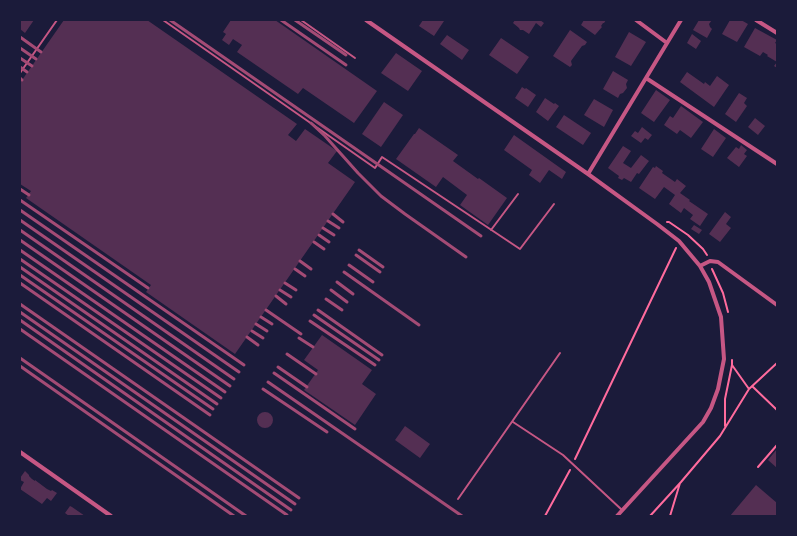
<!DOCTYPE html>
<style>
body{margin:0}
#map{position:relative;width:797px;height:536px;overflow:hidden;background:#1b1b3a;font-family:Signika,sans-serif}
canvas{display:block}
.frame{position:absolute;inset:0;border:21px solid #1b1b3a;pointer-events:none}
</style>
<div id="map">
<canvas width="797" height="536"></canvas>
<div class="frame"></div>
</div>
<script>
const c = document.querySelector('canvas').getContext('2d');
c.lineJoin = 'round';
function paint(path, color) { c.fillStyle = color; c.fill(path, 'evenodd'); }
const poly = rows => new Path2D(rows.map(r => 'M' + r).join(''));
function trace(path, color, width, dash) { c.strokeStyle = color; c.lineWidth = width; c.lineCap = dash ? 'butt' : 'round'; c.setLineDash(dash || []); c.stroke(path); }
const building = poly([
 [20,20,34,20,25,33,20,29],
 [64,20,147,20,297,124,288,135,296,141,305,129,337,151,328,163,355,182,235,354,146,292,151,285,26,198,31,191,20,184,20,83],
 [231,20,275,20,377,91,354,123,303,88,298,94,237,52,242,45,233,39,229,45,222,40,226,34,223,32],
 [423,20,443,20,444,21,434,36,419,26],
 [515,20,540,20,544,23,541,27,536,23,529,34,523,30,520,30,519,28,513,23],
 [584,20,606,20,604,23,603,23,601,26,602,27,595,35,581,25],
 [699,20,712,20,709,24,710,27,712,29,707,38,693,30],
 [730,20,741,20,748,24,737,42,722,34],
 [755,28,777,40,775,43,777,44,777,68,774,66,777,62,767,56,768,55,763,52,760,56,744,47],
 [570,30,587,42,585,45,582,46,571,61,572,65,570,67,553,56],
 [629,32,646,42,631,66,615,57],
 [692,34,701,41,696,49,687,43],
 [447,35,469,50,462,60,440,44],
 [501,38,529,57,517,74,489,55],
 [396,53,422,71,408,91,381,73],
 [613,71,628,80,626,84,627,88,623,93,620,94,618,98,603,89],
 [687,72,704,84,705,82,710,86,717,76,729,85,714,107,680,82],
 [522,87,525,89,526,88,536,95,528,107,515,98],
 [656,90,670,100,654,122,641,113],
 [739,93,747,98,744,103,747,106,736,122,725,114],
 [545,98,554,104,555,103,559,106,548,121,536,112],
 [594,99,613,110,604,127,584,115],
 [384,102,403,115,381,147,362,134],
 [681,106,703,122,691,138,680,130,677,134,664,125,670,116,673,118],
 [564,115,591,133,583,145,556,127],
 [755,118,765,126,758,135,748,127],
 [642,127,652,135,648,140,645,138,641,143,631,136,635,131,638,133],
 [419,128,458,155,453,161,478,179,479,178,507,198,488,225,460,205,467,195,443,177,436,187,396,159,414,134,415,134],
 [714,129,726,138,713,157,701,149],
 [514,135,566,172,562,179,549,170,540,183,529,175,532,170,504,150],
 [741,145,747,150,744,154,747,156,739,167,727,158,736,147,739,149],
 [623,146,631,151,623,163,631,168,641,155,649,161,639,174,637,173,631,182,624,178,622,180,618,178,619,176,608,168],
 [656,166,663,171,662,173,675,182,677,179,686,186,680,193,690,200,689,201,708,214,700,226,690,219,693,215,684,208,681,213,669,204,675,195,664,187,655,199,639,188,653,167,655,168],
 [725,212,731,217,726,224,731,228,720,242,709,234],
 [694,225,702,230,699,234,691,229],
 [322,335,372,370,362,384,376,394,355,425,304,390,318,370,304,360],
 '257 420a8 8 0 1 1 16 0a8 8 0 1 1-16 0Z',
 [405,426,430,444,420,458,395,440],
 [777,449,777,468,768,460],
 [25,471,29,475,29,476,32,479,35,481,35,480,47,489,51,491,52,490,57,493,51,501,47,498,42,504,20,489,24,482,20,480,20,478],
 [756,485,777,503,777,516,730,516],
 [70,506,72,507,85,516,69,516,65,513]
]);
const path = poly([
 [667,222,669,222,688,235,703,249,707,255],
 [712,269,723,293,728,312],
 [732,360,732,365,749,389],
 [752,386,777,410],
 [725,426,725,399,732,365],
 [575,459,676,248],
 [758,467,777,445],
 [545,516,570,470],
 [650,516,681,482,720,436,749,389,777,363],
 [670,516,680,483]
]);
const service = poly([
 [163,20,375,168,382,157,520,249,554,204],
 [301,20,355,58],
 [20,73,57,20],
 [491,230,518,194],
 [513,422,563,455,622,510],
 [458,499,560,353]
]);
const minor = poly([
 [366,20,588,174,657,224,679,241,700,266,709,282,721,317,724,359,718,389,711,408,703,422,617,516],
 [636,20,667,43],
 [756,20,777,33],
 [646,78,777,164],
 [588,174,681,20],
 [700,266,710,261,718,262,777,305],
 [20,452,111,516]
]);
const rail = poly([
 [170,20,481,236],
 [281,20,346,65],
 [295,20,346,55],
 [20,37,41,52],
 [20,48,36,59],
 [20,58,32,66],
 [20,67,27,72],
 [20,78,22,80],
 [311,123,325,136,358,173,381,196,405,214,466,257],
 [20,189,29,195],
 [20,200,148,288],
 [20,210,244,365],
 [333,214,343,222],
 [20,220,239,372],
 [328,221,339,228],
 [323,228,334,235],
 [20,230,234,379],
 [319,235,329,242],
 [20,240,230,386],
 [314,242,324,249],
 [20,250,225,392],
 [359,250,383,267],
 [356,255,380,272],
 [20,259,221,398],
 [300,261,311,269],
 [349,265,373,282],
 [20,267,217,404],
 [295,269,305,276],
 [344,272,419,325],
 [20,275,213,409],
 [337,282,353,294],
 [20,283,210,415],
 [285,283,296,290],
 [280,290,291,297],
 [331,290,347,302],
 [276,296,286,304],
 [326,299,342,310],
 [20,304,299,498],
 [266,310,301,334],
 [318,310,382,355],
 [20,312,295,504],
 [314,315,379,360],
 [261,317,272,324],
 [20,320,291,510],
 [310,321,375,365],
 [256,324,267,331],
 [20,329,287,515],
 [252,331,263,338],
 [247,337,258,345],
 [299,338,313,347],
 [287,354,316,374],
 [20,358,246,516],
 [20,366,234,516],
 [278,367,307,387],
 [274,373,355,429],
 [268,382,462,516],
 [263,389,327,432]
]);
paint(building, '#542f53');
trace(path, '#ff6b9d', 2);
trace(service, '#c65784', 2);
trace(minor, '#c65784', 4);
trace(rail, '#a44b75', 3);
</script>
